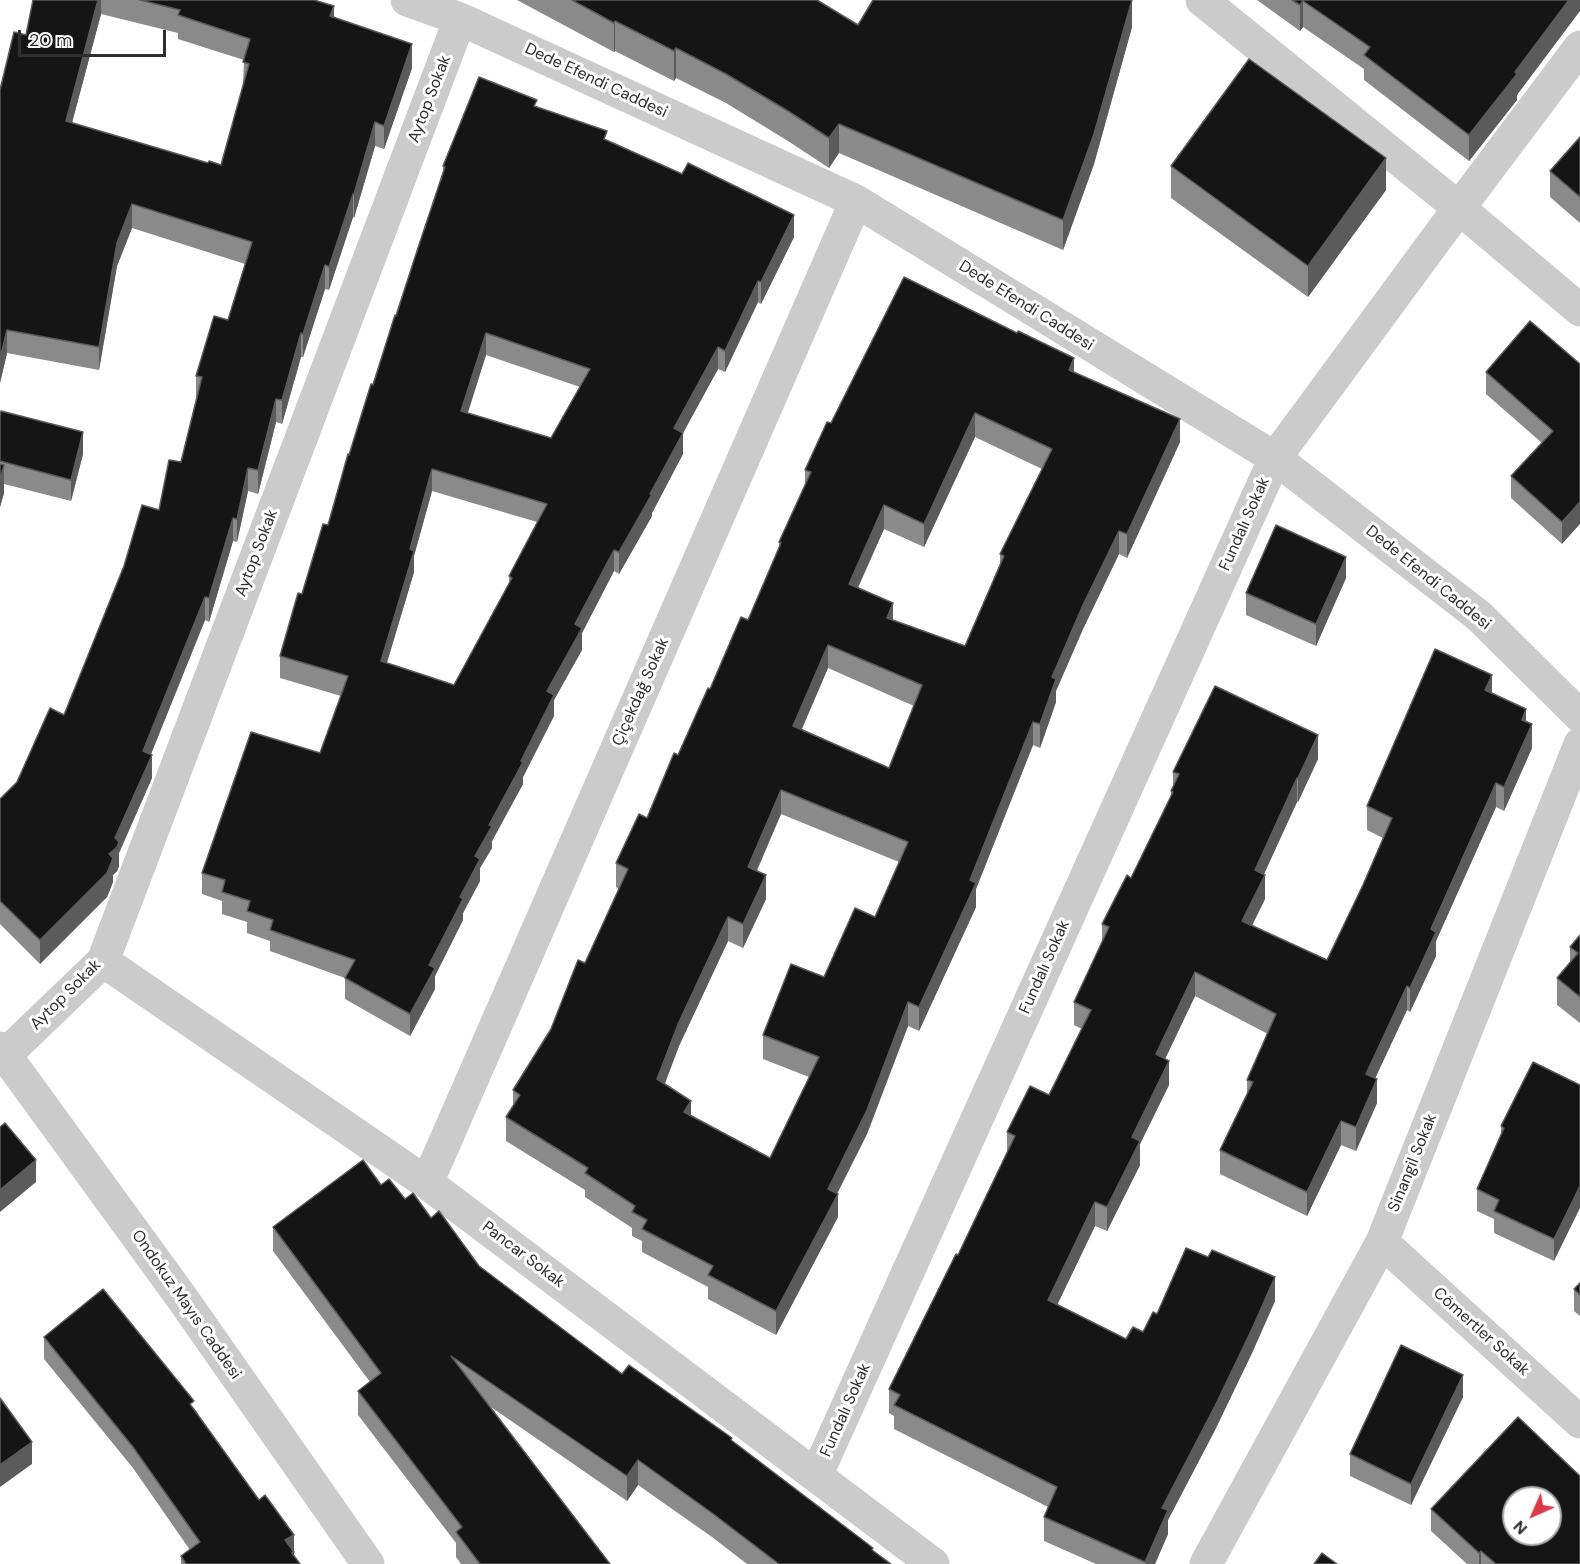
<!DOCTYPE html>
<meta charset="utf-8">
<style>
body{margin:0}
#map{position:relative;width:1580px;height:1564px;overflow:hidden;background:#fff;font-family:"DM Sans",sans-serif}
canvas{display:block}
.north{position:absolute;left:1502px;top:1486px;width:60px;height:60px;box-sizing:border-box;background:#fff;border:2px solid #ababab;border-radius:50%;rotate:225deg;font-size:16px;font-weight:700;line-height:24px;text-align:center;color:#2e2e2e}
.north::after{content:'';display:block;margin:auto;width:21px;height:27px;background:#dc3948;clip-path:polygon(50% 0,100% 100%,50% 72%,0 100%)}
.scale{position:absolute;left:18px;top:30px;width:148px;height:27px;box-sizing:border-box;border:3px solid #2e2e2e;border-top:0;padding-left:8px;font-size:18px;line-height:21px;white-space:nowrap;color:#2e2e2e;-webkit-text-stroke:4px #fff;paint-order:stroke}
</style>
<div id="map">
<canvas width="1580" height="1564"></canvas>
<div class="north">N</div>
<div class="scale">20 m</div>
</div>
<script>
const c = document.querySelector('canvas').getContext('2d');
c.lineJoin = 'round';
const poly = rows => new Path2D(rows.map(r => 'M' + r).join(''));
function trace(path, color, width, dash) { c.strokeStyle = color; c.lineWidth = width; c.lineCap = dash ? 'butt' : 'round'; c.setLineDash(dash || []); c.stroke(path); }
function paint(path, color) { c.fillStyle = color; c.fill(path, 'evenodd'); }
function write(font, color, halo, rows, align = 'center') {
  c.font = font + ' "DM Sans",sans-serif'; c.lineWidth = 6; c.setLineDash([]); c.textBaseline = 'middle'; c.strokeStyle = halo; c.fillStyle = color; for (const [text, x, y, turn = 0] of rows) {
    c.save(); c.translate(x, y); c.rotate((+turn || 0) * Math.PI / 180); c.textAlign = isNaN(turn) ? turn : align; if (halo) c.strokeText(text, 0, 0); c.fillText(text, 0, 0); c.restore();
  }
}
const minor = poly([
 [407,0,460,19,856,201,1275,458,1479,616,1580,716],
 [1202,0,1459,208,1580,310],
 [103,961,427,1183,933,1564],
 [0,1048,182,1298,368,1564],
 [0,1060,103,961,460,19],
 [427,1183,856,201],
 [1382,1242,1580,1422],
 [816,1476,1275,458,1459,208,1580,47],
 [1206,1564,1382,1242,1580,744]
]);
const wall = poly([
 [33,0,314,0,334,17,412,68,384,149,375,146,354,218,353,217,329,290,325,289,303,357,301,357,282,424,276,422,258,494,248,491,237,542,233,541,209,622,205,620,151,754,152,778,119,853,119,866,117,871,113,875,113,882,107,897,40,964,0,924,0,799,17,782,64,715,181,462,196,399,196,376,228,320,245,264,132,228,117,266,99,370,7,353,0,383,26,35],
 [101,14,178,33,178,39,244,60,243,85,221,165,208,163,72,123],
 [517,0,817,0,858,25,1132,0,1132,27,1094,164,1063,250,839,153,829,168,788,141,726,103,676,78,674,81,615,51,614,52],
 [1257,0,1580,0,1517,95,1517,100,1469,161,1364,80,1364,69,1303,27,1300,31],
 [537,107,607,141,794,237,761,304,758,302,725,372,718,369,683,433,683,454,652,513,652,516,619,574,614,571,582,633,582,650,554,700,554,716,523,777,523,784,492,841,492,848,480,868,480,881,463,913,463,920,435,976,435,989,410,1036,345,999,345,978,270,951,270,941,247,933,247,922,222,914,222,901,202,894,202,873,320,753,341,696,280,678,280,656,328,525,349,455,443,172,443,166],
 [486,355,580,387,551,438,468,413],
 [432,491,537,522,509,576,509,584,454,685,387,663,414,572,414,556],
 [1580,137,1580,223,1550,197,1550,171],
 [1171,166,1386,190,1308,297,1171,198],
 [1580,364,1562,544,1511,498,1511,476,1542,443,1486,394,1486,372],
 [1074,373,1180,442,1127,558,1119,554,1083,629,1056,691,1056,702,1040,748,1033,745,976,889,976,907,919,1031,908,1026,867,1134,837,1193,838,1217,776,1335,708,1299,708,1287,642,1252,642,1241,632,1236,632,1228,585,1197,585,1190,506,1141,506,1117,513,1106,513,1090,551,1029,585,963,619,889,616,887,616,863,647,818,710,689,748,620,779,547,779,542,805,485,805,470,831,423],
 [975,437,1042,469,1000,554,1000,564,965,646,893,620,858,588,884,529,924,547],
 [828,668,914,706,889,768,802,729],
 [781,814,899,862,875,917,824,977,763,1035,763,1059,809,1077,770,1158,691,1116,665,1084,679,1046,728,941,743,948,766,899,757,871],
 [0,415,83,454,71,501,4,484,4,493,0,507],
 [1346,578,1316,646,1246,615,1246,593],
 [1492,694,1526,722,1532,748,1504,811,1496,807,1436,941,1436,956,1410,1012,1407,1010,1375,1078,1377,1103,1356,1151,1341,1145,1307,1216,1220,1174,1220,1150,1247,1093,1247,1080,1268,1034,1195,996,1165,1059,1169,1085,1140,1144,1140,1165,1107,1231,1095,1226,1057,1305,1126,1339,1143,1332,1157,1314,1275,1301,1252,1353,1215,1430,1168,1520,1168,1534,1155,1564,1096,1564,1044,1541,1044,1517,1048,1507,894,1429,894,1416,889,1413,889,1389,958,1255,1007,1153,1007,1132,1049,1095,1082,1029,1074,1025,1074,1002,1102,943,1102,924,1131,878,1171,797,1171,791,1173,786,1173,772,1318,759,1298,802,1297,802,1263,875,1265,899,1252,926,1327,960,1363,885,1383,838,1367,830,1367,806],
 [1580,935,1580,1023,1557,1005,1557,978,1570,962,1570,947],
 [1580,1085,1554,1261,1494,1233,1494,1219,1477,1211,1477,1189,1501,1136,1501,1126],
 [381,1185,405,1199,431,1218,479,1266,622,1374,732,1442,891,1564,747,1564,712,1537,638,1485,627,1501,491,1407,610,1564,461,1564,456,1557,456,1543,358,1415,358,1391,370,1382,273,1251,273,1227],
 [1580,1283,1580,1316,1574,1311,1574,1289],
 [44,1337,194,1408,300,1564,181,1564,181,1556,190,1550,133,1468,44,1359],
 [1463,1397,1411,1505,1350,1476,1350,1454],
 [1431,1509,1580,1564,1467,1564,1431,1531]
]);
const shadedWall = poly([
 [98,0,101,0,101,14,66,145,66,121],
 [1132,0,1132,27,1094,164,1063,250,1063,220],
 [1569,0,1580,0,1580,11,1517,95,1517,100,1469,161,1469,135],
 [1303,1,1303,27,1300,31,1300,5],
 [334,6,334,30,330,16],
 [615,21,615,51,614,52,614,23],
 [412,44,412,68,384,149,384,126],
 [676,48,676,78,674,81,674,51],
 [375,122,375,146,354,218,354,194],
 [839,124,839,153,829,168,829,138],
 [1386,158,1386,190,1308,297,1308,266],
 [353,194,353,217,329,290,329,267],
 [132,204,132,228,117,266,99,370,99,347,117,243],
 [794,215,794,237,761,304,761,282],
 [325,265,325,289,303,357,303,334],
 [758,281,758,302,725,372,725,351],
 [7,330,7,353,0,383,0,359],
 [301,333,301,357,282,424,282,400],
 [486,333,486,355,461,433,461,411],
 [718,347,718,369,683,433,683,454,652,513,652,516,619,574,619,552,650,494,674,428],
 [1074,358,1074,382,1069,370],
 [276,399,276,422,258,494,258,470],
 [975,413,975,437,924,547,924,524],
 [1180,419,1180,442,1127,558,1127,534],
 [83,432,83,454,71,501,71,480],
 [4,465,4,493,0,507,0,479],
 [248,468,248,491,237,542,237,519],
 [432,469,432,491,414,556,414,572,381,682,381,661,410,549],
 [1580,502,1580,524,1562,544,1562,522],
 [884,505,884,529,849,607,849,584],
 [233,518,233,541,209,622,209,598],
 [1119,531,1119,554,1083,629,1056,691,1056,702,1040,748,1040,724,1052,677,1083,605],
 [614,550,614,571,582,633,582,650,554,700,554,716,523,777,523,784,492,841,492,848,480,868,480,881,463,913,463,920,435,976,435,989,410,1036,410,1014,429,965,460,897,475,856,489,825,521,761,547,691,575,624],
 [1346,557,1346,578,1316,646,1316,624],
 [205,597,205,620,143,774,143,751],
 [893,603,893,627,887,618],
 [828,645,828,668,793,749,793,726],
 [1492,675,1492,699,1485,690],
 [1526,709,1526,733,1522,720],
 [1033,722,1033,745,976,889,976,907,919,1031,919,1007],
 [1532,724,1532,748,1504,811,1504,787],
 [1318,735,1318,759,1298,802,1298,778],
 [152,755,152,778,119,853,119,866,117,871,113,875,113,882,107,897,40,964,40,940,109,854,115,838],
 [1297,778,1297,802,1255,894,1255,870],
 [1496,783,1496,807,1436,941,1436,956,1410,1012,1410,988,1431,929],
 [781,790,781,814,748,890,748,867],
 [766,875,766,899,743,948,743,924],
 [1265,875,1265,899,1242,945,1242,921],
 [728,917,728,941,679,1046,657,1103,657,1079,679,1022],
 [1195,972,1195,996,1156,1078,1156,1054],
 [1407,986,1407,1010,1366,1098,1366,1074],
 [908,1002,908,1026,867,1134,828,1212,828,1189],
 [1169,1061,1169,1085,1140,1144,1140,1165,1107,1231,1107,1207,1132,1137],
 [1377,1079,1377,1103,1356,1151,1356,1127],
 [691,1101,691,1125,684,1112],
 [1341,1121,1341,1145,1307,1216,1307,1192],
 [36,1160,36,1182,0,1212,0,1190],
 [1580,1186,1580,1208,1554,1261,1554,1239],
 [838,1194,838,1217,776,1335,776,1311],
 [1095,1202,1095,1226,1048,1324,1048,1300],
 [1275,1277,1275,1301,1252,1353,1215,1430,1168,1520,1168,1534,1155,1564,1145,1564,1162,1508],
 [1463,1375,1463,1397,1411,1505,1411,1484],
 [32,1442,32,1464,0,1487,0,1465],
 [638,1460,638,1485,627,1501,627,1476],
 [294,1535,294,1564,285,1540],
 [1481,1551,1481,1564,1479,1564,1479,1553]
]);
const building = poly([
 [33,0,98,0,66,121,208,163,209,161,221,165,249,64,243,62,250,39,178,15,180,10,140,0,314,0,334,6,330,16,412,44,384,126,375,122,354,194,353,194,329,267,325,265,303,334,301,333,282,400,276,399,258,470,248,468,237,519,233,518,209,598,205,597,143,751,152,755,115,838,119,842,117,847,109,854,113,858,107,873,40,940,0,901,0,799,17,782,50,708,64,715,124,566,142,505,159,510,169,460,181,462,202,377,196,376,214,316,228,320,252,242,132,204,117,243,99,347,7,330,0,359,0,90,14,32,26,35,33,0],
 [572,0,817,0,858,25,873,0,1132,0,1094,134,1063,220,839,124,829,138,788,111,726,74,676,48,674,51,615,21,614,23,572,0],
 [1292,0,1569,0,1515,72,1517,74,1469,135,1364,55,1370,47,1303,1,1300,5,1292,0],
 [1249,59,1386,158,1308,266,1171,166,1249,59],
 [479,77,537,100,534,106,607,131,604,139,682,174,688,163,794,215,761,282,758,281,725,351,718,347,674,428,683,433,650,494,652,494,619,552,614,550,575,624,582,628,547,691,554,695,521,761,523,762,489,825,492,826,475,856,480,859,460,897,463,899,429,965,435,968,410,1014,345,978,355,960,270,930,273,920,247,911,250,901,222,892,225,880,202,873,251,732,320,753,348,676,280,656,298,593,302,594,323,524,328,525,348,454,349,455,371,384,373,385,395,315,396,316,418,248,445,167,443,166,479,77],
 [486,333,590,369,551,438,461,411,486,333],
 [432,469,547,504,509,576,512,578,454,685,381,661,414,551,410,549,432,469],
 [1580,137,1580,197,1550,171,1580,137],
 [904,277,1017,333,1018,331,1074,358,1069,370,1180,419,1127,534,1119,531,1083,605,1052,677,1056,679,1040,724,1033,722,970,880,976,883,919,1007,908,1002,867,1110,828,1189,838,1194,776,1311,708,1275,713,1266,642,1229,647,1220,632,1212,635,1206,585,1173,588,1168,506,1117,520,1095,513,1090,551,1029,578,960,585,963,628,869,616,863,639,814,647,818,674,753,678,755,708,688,710,689,741,617,748,620,781,543,779,542,811,472,805,470,827,422,831,423,904,277],
 [975,413,1052,449,1000,554,1004,556,965,646,887,618,893,603,849,584,884,505,924,524,975,413],
 [828,645,922,685,889,768,793,726,828,645],
 [781,790,908,842,875,917,855,908,824,977,791,964,763,1035,819,1057,770,1158,684,1112,691,1101,657,1079,679,1022,728,917,743,924,766,875,748,867,781,790],
 [1530,321,1580,364,1580,502,1562,522,1511,476,1553,431,1486,372,1530,321],
 [1,411,83,432,71,480,0,461,0,415,1,411],
 [0,464,4,465,0,479,0,464],
 [1276,525,1346,557,1316,624,1246,593,1276,525],
 [1435,649,1492,675,1485,690,1526,709,1522,720,1532,724,1504,787,1496,783,1431,929,1436,932,1410,988,1407,986,1366,1074,1377,1079,1356,1127,1341,1121,1307,1192,1220,1150,1253,1082,1247,1080,1276,1014,1195,972,1156,1054,1169,1061,1132,1137,1140,1141,1107,1207,1095,1202,1048,1300,1126,1339,1133,1327,1143,1332,1153,1312,1157,1314,1186,1248,1208,1257,1212,1250,1275,1277,1252,1329,1215,1406,1162,1508,1168,1510,1145,1562,1044,1517,1057,1487,894,1405,900,1395,889,1389,956,1254,958,1255,1015,1136,1007,1132,1030,1086,1049,1095,1091,1010,1074,1002,1109,927,1102,924,1127,875,1131,878,1173,792,1171,791,1179,774,1173,772,1215,686,1318,735,1298,778,1297,778,1255,870,1265,875,1242,921,1327,960,1363,885,1392,818,1367,806,1435,649],
 [1580,935,1580,997,1557,978,1578,953,1570,947,1580,935],
 [1533,1062,1580,1085,1580,1186,1554,1239,1494,1211,1499,1200,1477,1189,1504,1128,1501,1126,1533,1062],
 [5,1123,36,1160,0,1190,0,1127,5,1123],
 [363,1160,381,1185,389,1179,405,1199,413,1193,431,1218,439,1211,479,1266,622,1374,629,1365,732,1438,731,1440,873,1548,872,1550,891,1564,779,1564,712,1513,638,1460,627,1476,451,1356,610,1564,480,1564,456,1532,462,1527,358,1391,381,1373,273,1227,363,1160],
 [1580,1283,1580,1295,1574,1289,1580,1283],
 [103,1289,194,1401,190,1404,259,1500,265,1495,294,1535,285,1540,294,1552,292,1553,300,1564,186,1564,181,1556,200,1542,133,1447,44,1337,103,1289],
 [1401,1345,1463,1375,1411,1484,1350,1454,1401,1345],
 [0,1398,32,1442,0,1465,0,1398],
 [1518,1417,1580,1476,1580,1564,1496,1564,1481,1551,1479,1553,1431,1509,1518,1417],
 [1514,1498,1550,1498,1550,1534,1514,1534,1514,1498],
 [1322,1553,1337,1564,1314,1564,1322,1553]
]);
const streetNames = [
 ["Dede Efendi Caddesi",596,81,25],
 ["Aytop Sokak",430,99,-69],
 ["Dede Efendi Caddesi",1026,306,32],
 ["Fundalı Sokak",1245,524,-66],
 ["Aytop Sokak",257,553,-69],
 ["Dede Efendi Caddesi",1428,578,39],
 ["Çiçekdağ Sokak",641,692,-66],
 ["Fundalı Sokak",1045,967,-66],
 ["Aytop Sokak",66,995,-45],
 ["Sinangil Sokak",1413,1163,-68],
 ["Pancar Sokak",523,1255,37],
 ["Ondokuz Mayıs Caddesi",186,1305,55],
 ["Cömertler Sokak",1481,1332,42],
 ["Fundalı Sokak",846,1410,-66]
];
trace(minor, '#cbcbcb', 33);
paint(wall, '#8a8a8a');
paint(shadedWall, '#5b5b5b');
paint(building, '#151515');
trace(building, '#5b5b5b', 1.5);
write('16px', '#2e2e2e', '#fff', streetNames);
</script>
